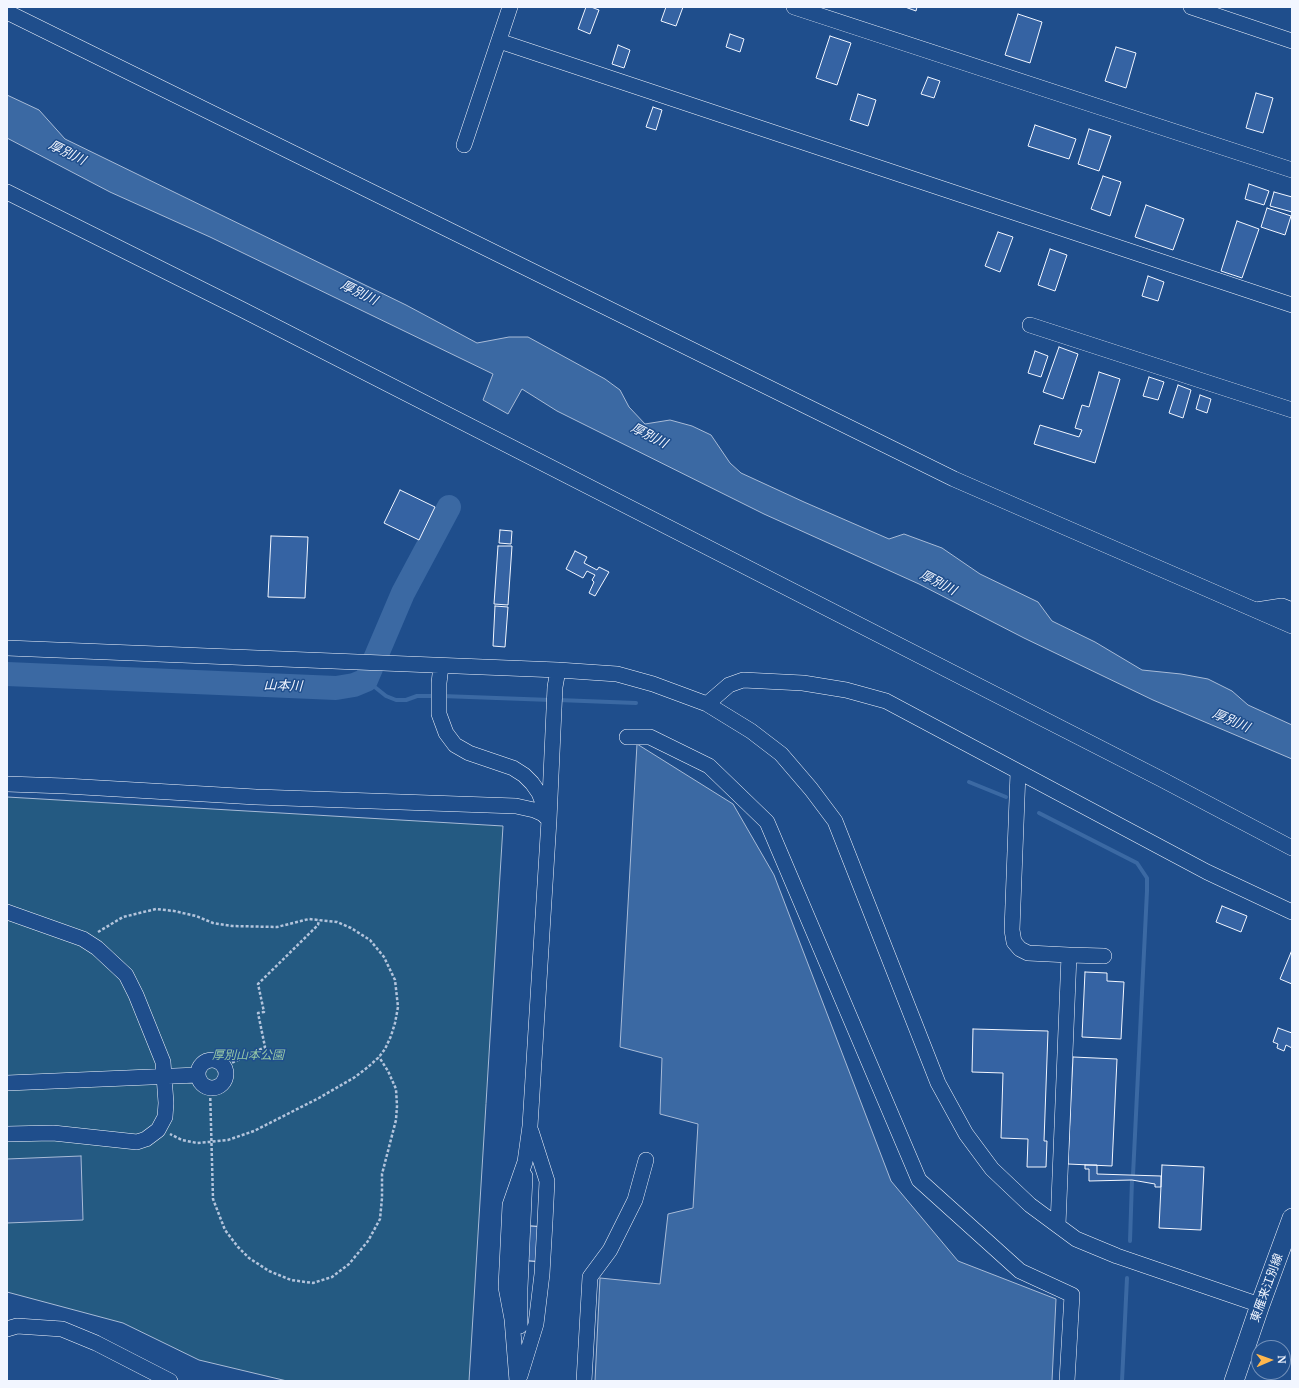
<!DOCTYPE html>
<meta charset="utf-8">
<style>
body{margin:0}
#map{position:relative;width:1299px;height:1388px;overflow:hidden;background:#1f4e8c;font-family:"PT Serif",serif}
canvas{display:block}
.frame{position:absolute;inset:0;border:8px solid #f2f6ff;pointer-events:none}
.north{position:absolute;left:1251px;top:1340px;width:40px;height:40px;box-sizing:border-box;background:#1f4e8c;border:1px solid #7391ba;border-radius:50%;rotate:88deg;font-size:11px;font-weight:700;line-height:16px;text-align:center;color:#f2f6ff}
.north::after{content:'';display:block;margin:auto;width:14px;height:18px;background:#ffb74d;clip-path:polygon(50% 0,100% 100%,50% 72%,0 100%)}
</style>
<div id="map">
<canvas width="1299" height="1388"></canvas>
<div class="frame"></div>
<div class="north">N</div>
</div>
<script>
const c = document.querySelector('canvas').getContext('2d');
c.lineJoin = 'round';
function paint(path, color) { c.fillStyle = color; c.fill(path, 'evenodd'); }
const poly = rows => new Path2D(rows.map(r => 'M' + r).join(''));
function trace(path, color, width, dash) { c.strokeStyle = color; c.lineWidth = width; c.lineCap = dash ? 'butt' : 'round'; c.setLineDash(dash || []); c.stroke(path); }
function write(font, color, halo, rows, align = 'center') {
  c.font = font + ' "PT Serif","Noto Sans JP",serif'; c.lineWidth = 3; c.setLineDash([]); c.textBaseline = 'middle'; c.strokeStyle = halo; c.fillStyle = color; for (const [text, x, y, turn = 0] of rows) {
    c.save(); c.translate(x, y); c.rotate((+turn || 0) * Math.PI / 180); c.textAlign = isNaN(turn) ? turn : align; if (halo) c.strokeText(text, 0, 0); c.fillText(text, 0, 0); c.restore();
  }
}
const green = poly([
 [7,797,503,826,469,1381,287,1381,199,1360,123,1323,7,1292,7,797]
]);
const parking = poly([
 [81,1156,83,1220,7,1223,7,1159,81,1156]
]);
const water = poly([
 [7,95,39,110,65,139,406,305,477,343,509,337,528,337,605,379,620,390,629,407,645,424,670,420,692,426,711,435,730,463,741,473,804,502,889,539,904,534,942,548,980,574,1038,602,1052,621,1095,642,1142,670,1181,674,1208,679,1232,691,1248,705,1292,725,1292,759,1153,700,1024,638,919,584,764,514,557,411,522,389,508,414,483,400,493,374,210,237,110,192,7,138,7,95],
 [637,744,733,804,774,875,891,1181,958,1261,1056,1299,1052,1381,595,1381,600,1278,660,1284,668,1214,693,1208,698,1124,660,1114,662,1058,620,1047,637,744]
]);
const stream = poly([
 [366,680,386,696,396,700,406,700,417,696,436,696],
 [442,696,551,700],
 [558,700,636,703],
 [969,782,1006,797],
 [1039,813,1137,863,1147,878,1147,891,1133,1175],
 [1130,1241,1132,1180],
 [1122,1381,1127,1278]
]);
const river = poly([
 [7,674,336,688,354,685,366,680,403,593,449,507]
]);
const building = poly([
 [586,7,591,7,599,10,590,34,578,29,586,7],
 [666,7,683,7,676,26,661,21,666,7],
 [905,7,917,7,916,11,905,7],
 [1018,14,1042,22,1030,63,1005,55,1018,14],
 [730,34,744,39,740,52,726,47,730,34],
 [830,36,851,43,837,85,816,78,830,36],
 [618,45,630,50,624,68,612,64,618,45],
 [1116,47,1136,53,1126,88,1105,81,1116,47],
 [928,77,940,81,934,98,921,94,928,77],
 [1256,93,1273,98,1263,133,1246,128,1256,93],
 [858,94,876,100,868,126,850,120,858,94],
 [653,107,662,110,656,130,646,127,653,107],
 [1035,125,1076,139,1069,159,1028,146,1035,125],
 [1089,129,1111,136,1099,171,1078,164,1089,129],
 [1103,176,1121,182,1110,216,1091,209,1103,176],
 [1249,184,1269,191,1264,205,1245,199,1249,184],
 [1274,192,1292,197,1292,212,1270,206,1274,192],
 [1146,205,1184,219,1173,250,1135,237,1146,205],
 [1267,208,1291,216,1285,235,1261,227,1267,208],
 [1237,221,1259,229,1242,278,1221,271,1237,221],
 [998,232,1013,237,1000,272,985,266,998,232],
 [1050,249,1067,255,1055,291,1038,285,1050,249],
 [1148,276,1164,282,1158,301,1142,296,1148,276],
 [1059,347,1078,354,1063,399,1043,392,1059,347],
 [1035,351,1048,356,1041,377,1028,373,1035,351],
 [1099,372,1120,379,1095,463,1034,444,1040,425,1079,437,1082,430,1075,428,1082,405,1089,407,1099,372],
 [1149,377,1164,382,1158,400,1143,396,1149,377],
 [1178,385,1191,390,1183,418,1169,413,1178,385],
 [1200,395,1211,399,1207,413,1196,409,1200,395],
 [400,490,435,507,419,540,384,523,400,490],
 [500,530,512,531,511,544,499,543,500,530],
 [271,536,308,537,305,598,268,597,271,536],
 [498,546,512,546,508,605,494,604,498,546],
 [575,551,587,557,584,563,597,570,599,567,609,572,595,596,589,593,594,582,592,580,595,575,587,571,583,578,566,569,575,551],
 [495,606,508,607,505,647,493,646,495,606],
 [1222,906,1247,916,1241,932,1216,922,1222,906],
 [1292,950,1292,984,1280,979,1292,950],
 [1085,972,1107,973,1107,981,1124,982,1121,1039,1082,1037,1085,972],
 [1278,1028,1292,1033,1292,1048,1286,1045,1284,1051,1277,1048,1278,1044,1273,1042,1278,1028],
 [973,1029,1048,1031,1044,1141,1047,1141,1046,1167,1027,1167,1028,1139,1001,1138,1003,1073,972,1072,973,1029],
 [1073,1057,1117,1059,1112,1166,1068,1164,1073,1057],
 [1085,1165,1097,1165,1097,1174,1161,1176,1161,1187,1155,1187,1155,1184,1132,1180,1089,1181,1089,1169,1085,1169,1085,1165],
 [1162,1165,1204,1167,1201,1230,1159,1228,1162,1165],
 [513,1225,550,1227,548,1262,512,1260,513,1225]
]);
const path = poly([
 [98,932,123,917,156,909,174,911,196,916,213,923,232,926,277,927,309,919,337,922,351,928,370,940,384,957,395,980,398,1007,395,1023,391,1036,385,1049,379,1057,368,1067,355,1077,319,1098,254,1131,228,1140,197,1143,182,1140,170,1134],
 [223,1067,265,1047,258,1013,264,1012,258,984,318,925,319,920],
 [210,1088,213,1199,225,1230,238,1247,249,1258,269,1271,291,1280,313,1283,332,1277,349,1264,368,1241,380,1219,382,1198,382,1174,396,1120,397,1106,396,1089,388,1071,379,1057]
]);
const minor = poly([
 [794,7,1292,170],
 [1191,7,1292,41],
 [7,12,954,479,1292,626],
 [499,41,1292,305],
 [464,145,510,7],
 [7,192,243,310,1161,779,1292,848],
 [1030,325,1292,410],
 [1256,610,1282,606,1292,610],
 [7,648,558,670,617,674,653,684,707,704,751,731,781,754,811,789,835,821,938,1083,966,1134,992,1169,1030,1205,1076,1239,1117,1256,1260,1305],
 [441,666,439,683,439,714,446,733,455,745,469,753,513,768,524,775,532,783,539,793,547,813],
 [707,704,729,685,743,680,803,683,846,690,886,701,1207,872,1292,912],
 [627,737,650,737,709,766,767,822,919,1180,1020,1271,1072,1295,1067,1381],
 [1018,772,1012,930,1014,942,1020,949,1028,953,1069,955,1058,1225],
 [7,784,65,786,256,797,516,806,534,810,543,814,549,820],
 [7,912,83,939,97,948,126,975,136,995,163,1062,166,1103,165,1117,158,1130,146,1139,137,1142,53,1133,7,1134],
 [1069,955,1104,956],
 '198 1074a14 14 0 1 1 28 0a14 14 0 1 1-28 0Z',
 [7,1083,198,1075],
 [520,1326,520,1288,525,1176],
 [7,1329,17,1326,62,1329,96,1343,170,1381],
 [520,1376,536,1324,542,1274,545,1222,547,1181,531,1131],
 [517,1381,512,1319,506,1287,510,1205,525,1162,530,1126,549,820,555,687,558,670],
 [584,1381,590,1277,610,1250,635,1200,646,1160]
]);
const major = poly([
 [1234,1381,1260,1305,1292,1218]
]);
const parkNames = [
 ["厚別山本公園",248,1056]
];
const streetNames = [
 ["東雁来江別線",1267,1288,-70]
];
const waterNames = [
 ["厚別川",67,153,26],
 ["厚別川",359,293,26],
 ["厚別川",649,436,27],
 ["厚別川",938,583,27],
 ["山本川",283,686,2],
 ["厚別川",1231,721,23]
];
paint(green, '#245a82');
trace(green, '#a8bbd7', 1);
paint(parking, '#305b95');
trace(parking, '#a8bbd7', 1);
paint(water, '#3b69a3');
trace(water, '#a8bbd7', 1);
trace(stream, '#3b69a3', 4);
trace(river, '#3b69a3', 24);
paint(building, '#3563a3');
trace(building, '#f2f6ff', 1);
trace(minor, '#f2f6ff', 16);
trace(major, '#f2f6ff', 20);
trace(path, '#b3c4dc', 2.5, [3, 2]);
trace(minor, '#1f4e8c', 15);
trace(major, '#1f4e8c', 19);
write('italic 12px', '#97c8a6', '#1f4e8c', parkNames);
write('12px', '#f2f6ff', '#1f4e8c', streetNames);
write('italic 13px', '#f2f6ff', '#1f4e8c', waterNames);
</script>
